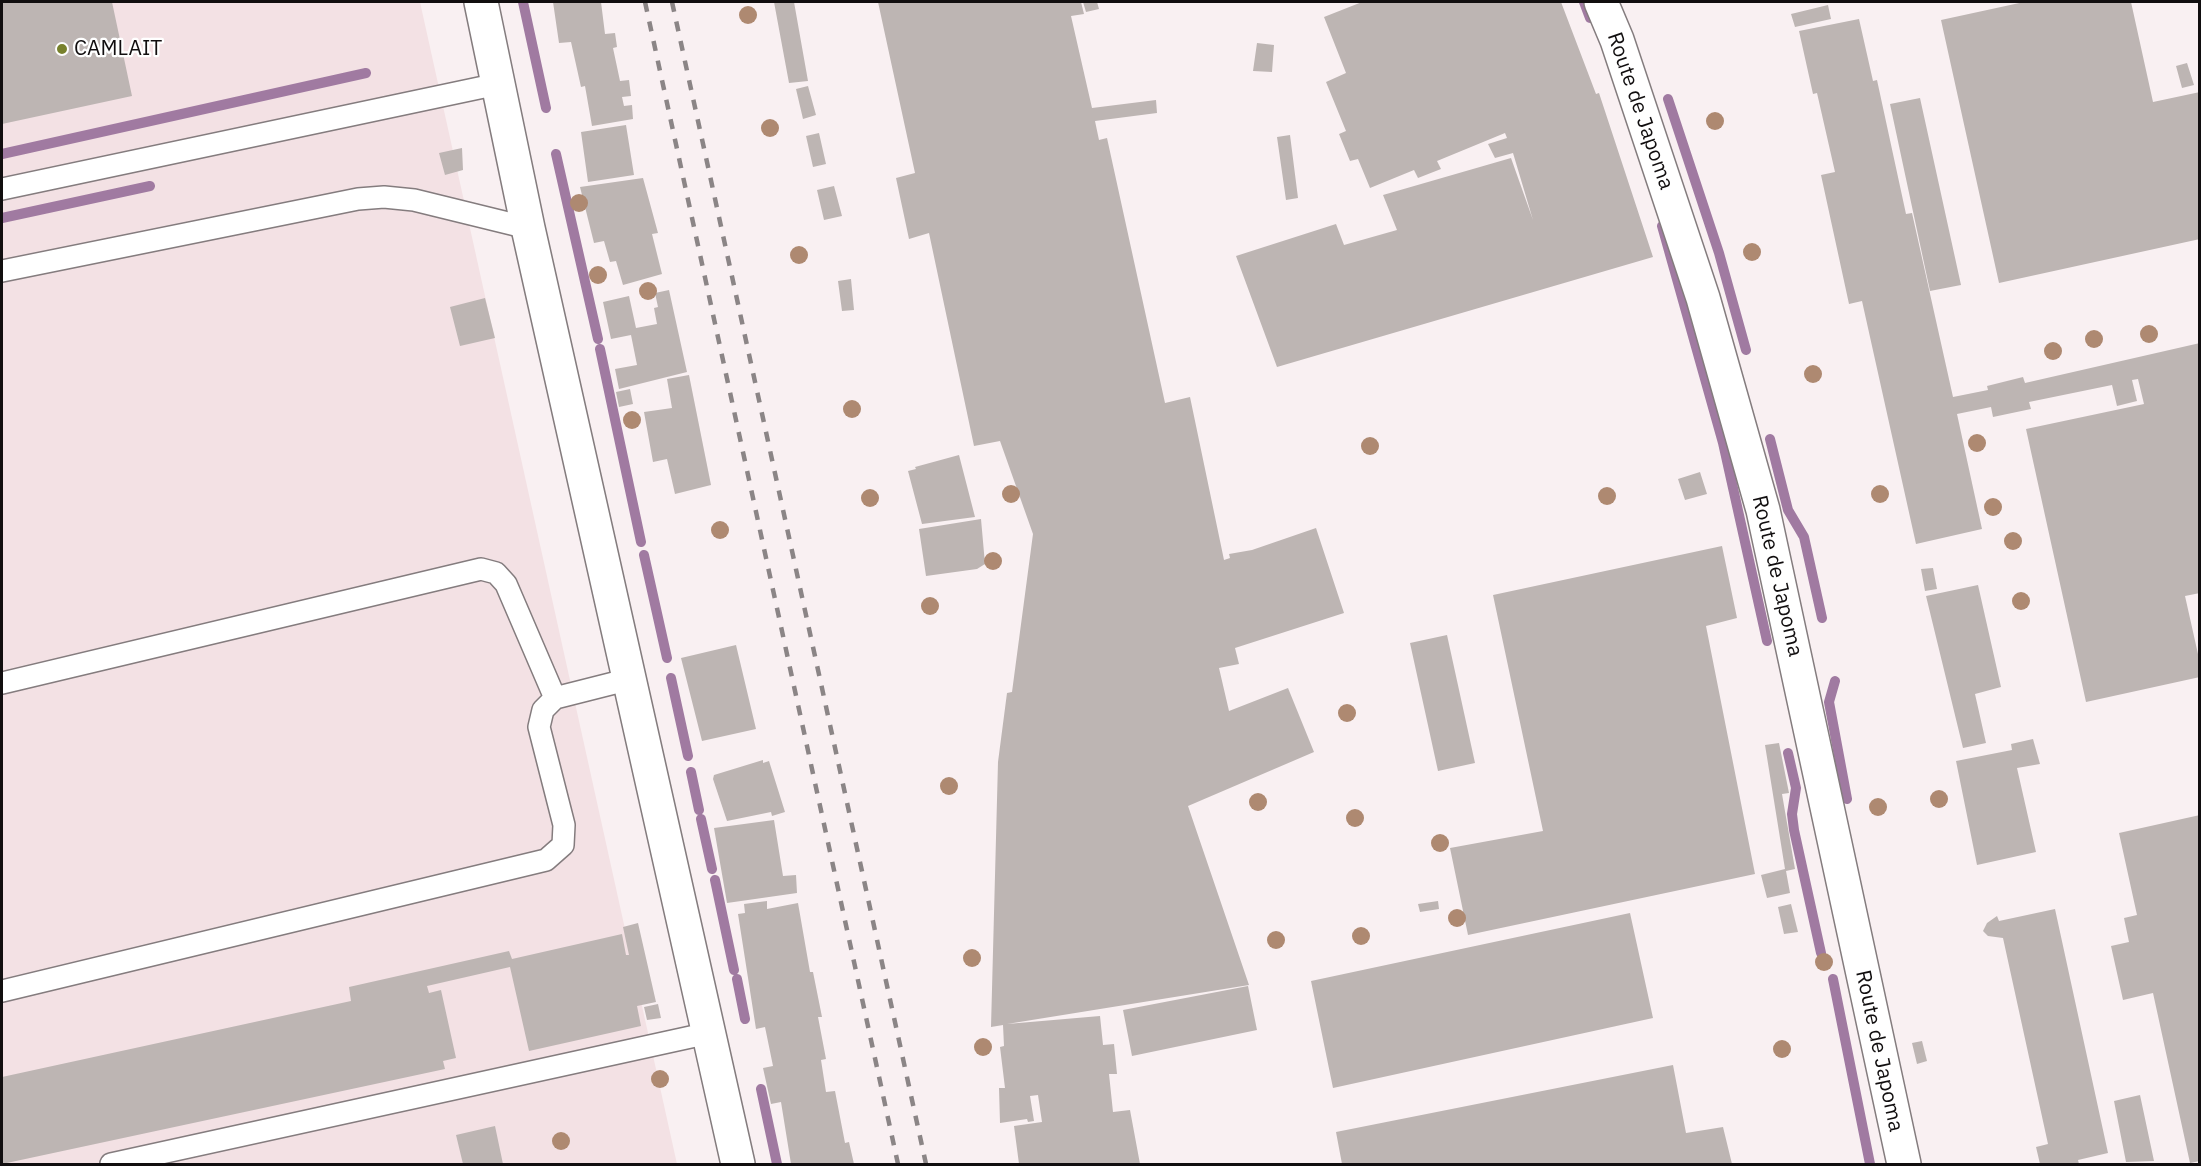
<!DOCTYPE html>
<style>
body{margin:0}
#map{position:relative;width:2201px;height:1166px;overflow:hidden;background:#f9f0f2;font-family:"IBM Plex Sans",sans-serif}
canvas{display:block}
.frame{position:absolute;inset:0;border:3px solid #110e0f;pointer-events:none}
</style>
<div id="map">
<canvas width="2201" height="1166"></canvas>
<div class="frame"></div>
</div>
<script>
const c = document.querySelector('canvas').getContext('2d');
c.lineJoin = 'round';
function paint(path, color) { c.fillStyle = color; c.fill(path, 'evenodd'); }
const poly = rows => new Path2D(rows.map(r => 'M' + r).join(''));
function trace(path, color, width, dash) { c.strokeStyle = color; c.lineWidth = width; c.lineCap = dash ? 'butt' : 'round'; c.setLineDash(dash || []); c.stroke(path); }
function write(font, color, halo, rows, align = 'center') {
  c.font = font + ' "IBM Plex Sans",sans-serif'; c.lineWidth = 4.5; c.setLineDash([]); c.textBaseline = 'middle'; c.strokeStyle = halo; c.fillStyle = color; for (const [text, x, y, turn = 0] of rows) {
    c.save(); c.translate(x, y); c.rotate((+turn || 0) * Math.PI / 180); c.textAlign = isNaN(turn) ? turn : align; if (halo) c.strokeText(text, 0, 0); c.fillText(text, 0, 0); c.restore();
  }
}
const built = poly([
 [2,2,420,2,677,1164,2,1164]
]);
const stream = poly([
 [523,2,546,108],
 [1584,2,1590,18],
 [1668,99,1719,253,1746,350],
 [2,154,366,73],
 [556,154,598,339],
 [2,218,150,186],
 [1662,226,1723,443,1767,641],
 [600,349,641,542],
 [1770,439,1788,510,1804,537,1822,618],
 [644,555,667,658],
 [671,678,688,756],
 [1835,681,1829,702,1847,799],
 [1788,753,1796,788,1792,814,1794,830,1821,953],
 [691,772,699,810],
 [701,819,712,869],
 [715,880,734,970],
 [737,979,745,1019],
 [1833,979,1870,1164],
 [761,1089,777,1164]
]);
const building = poly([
 [2,2,112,2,132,96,2,124],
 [553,2,601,2,605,34,615,33,617,47,613,48,620,81,629,80,631,96,622,97,624,106,632,105,633,119,592,126,585,86,581,87,571,42,559,43],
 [774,2,794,2,808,81,789,83],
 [878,2,1081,2,1084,14,1071,16,1092,108,1156,100,1157,113,1095,121,1099,140,1107,138,1165,403,1190,397,1224,560,1230,558,1229,554,1252,550,1316,528,1344,613,1235,648,1239,664,1219,668,1229,711,1288,688,1314,752,1188,806,1249,985,1007,1024,1100,1016,1103,1045,1114,1044,1117,1074,1109,1074,1113,1112,1130,1110,1140,1164,1019,1164,1014,1126,1042,1122,1038,1095,1030,1096,1034,1121,1028,1122,1027,1119,1000,1123,999,1088,1005,1088,1000,1047,1004,1046,1003,1025,991,1027,998,762,1007,693,1012,692,1033,534,1000,441,974,446,929,233,909,239,896,178,915,173],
 [1083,2,1097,2,1099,9,1086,12],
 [1362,2,1561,2,1596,94,1599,93,1653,257,1277,367,1236,256,1336,224,1344,245,1397,230,1383,195,1511,158,1533,220,1513,153,1495,158,1488,144,1507,138,1505,133,1437,161,1441,169,1418,178,1414,170,1370,188,1358,159,1350,161,1339,134,1346,131,1326,82,1346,73,1324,17],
 [2024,2,2131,2,2153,102,2200,92,2200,239,1999,283,1941,20],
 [1828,5,1831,19,1795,27,1791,14],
 [1859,19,1873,81,1877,80,1906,214,1912,213,1953,397,1988,390,1987,386,2023,377,2025,383,2200,343,2200,593,2185,596,2200,663,2200,677,2086,702,2026,429,2144,404,2138,379,2132,380,2137,401,2117,406,2112,385,2029,402,2031,409,1993,417,1991,407,1957,414,1982,529,1916,544,1862,301,1849,304,1821,175,1835,172,1817,93,1813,94,1799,31],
 [1257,43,1274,45,1272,72,1253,71],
 [2187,63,2194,85,2182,88,2176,66],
 [808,86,816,115,803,119,796,89],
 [1920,98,1961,285,1930,291,1890,104],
 [626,125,634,175,588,182,581,132],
 [819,133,826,164,813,167,806,136],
 [1290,135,1298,198,1286,200,1277,137],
 [462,148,463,170,445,175,439,153],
 [643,178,658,233,652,234,662,274,623,285,616,261,610,262,604,241,594,243,580,187],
 [834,186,842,216,824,220,817,190],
 [851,279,854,310,842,311,838,281],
 [669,290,687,372,619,389,615,369,637,365,631,335,611,339,603,302,629,296,636,328,657,324,654,308,658,307,655,293],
 [485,298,495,338,460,346,450,307],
 [689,375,711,485,675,494,667,459,653,462,644,412,672,408,667,379],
 [630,389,633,404,619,407,616,392],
 [959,455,975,517,922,524,908,471,916,469,915,467],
 [1700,472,1707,494,1685,500,1678,479],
 [981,519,985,564,977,569,926,576,919,529],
 [1722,546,1737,618,1706,626,1755,874,1468,935,1450,848,1543,831,1493,595],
 [1933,568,1937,589,1925,591,1921,569],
 [1978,585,2001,687,1975,694,1986,743,1963,748,1926,596],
 [1447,635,1475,763,1438,771,1410,643],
 [736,645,756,729,702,741,681,658],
 [2033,739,2040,764,2017,768,2036,852,1977,865,1956,761,2012,750,2011,744],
 [1779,743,1789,793,1782,794,1795,869,1786,871,1790,893,1767,898,1761,875,1785,869,1765,745],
 [763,760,763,763,769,761,785,812,772,816,771,812,727,821,713,779,714,775],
 [2200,815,2200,1161,2190,1163,2153,993,2123,1000,2111,946,2129,942,2124,918,2137,915,2119,833],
 [774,820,783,876,796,875,797,893,727,903,714,828],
 [767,901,767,909,798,903,810,972,813,972,822,1017,818,1017,826,1059,821,1060,826,1092,835,1091,845,1143,849,1142,854,1164,791,1164,781,1102,771,1104,763,1068,773,1066,765,1027,756,1029,738,914,745,913,744,904],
 [1438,901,1439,909,1420,912,1418,904],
 [1791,904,1798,932,1784,934,1778,907],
 [2055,909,2108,1153,2078,1160,2079,1164,2040,1164,2036,1147,2048,1144,2003,938,1988,936,1983,931,1987,923,1997,916,1999,921],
 [1630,913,1653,1018,1333,1088,1311,981],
 [638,923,656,1002,637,1006,641,1026,529,1051,510,967,427,986,429,993,441,990,456,1058,443,1061,445,1069,2,1164,2,1077,351,1001,349,987,509,951,512,959,622,934,626,955,629,955,623,927],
 [1248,986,1257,1030,1132,1056,1123,1010],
 [658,1004,661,1018,647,1020,644,1007],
 [1922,1041,1927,1061,1917,1064,1912,1043],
 [1673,1065,1686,1133,1723,1127,1732,1164,1342,1164,1336,1132],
 [2140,1095,2154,1161,2126,1162,2114,1101],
 [495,1126,503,1164,463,1164,456,1135]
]);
const lane = poly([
 [2,189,498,84],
 [2,271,358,199,384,197,414,200,528,228],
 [2,683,481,569,496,573,506,584,555,698],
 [2,991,546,860,563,845,564,825,539,727,543,710,555,698,630,679],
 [111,1164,709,1033]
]);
const street = poly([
 [481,2,528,228,738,1164]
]);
const primary = poly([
 [1601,2,1617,40,1703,298,1763,510,1904,1164]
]);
const rail = poly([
 [645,2,898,1164],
 [672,2,926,1164]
]);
const trees = [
 [748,15],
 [1715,121],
 [770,128],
 [579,203],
 [1752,252],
 [799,255],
 [598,275],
 [648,291],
 [2149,334],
 [2094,339],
 [2053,351],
 [1813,374],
 [852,409],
 [632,420],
 [1977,443],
 [1370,446],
 [1011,494],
 [1880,494],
 [1607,496],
 [870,498],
 [1993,507],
 [720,530],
 [2013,541],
 [993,561],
 [2021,601],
 [930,606],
 [1347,713],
 [949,786],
 [1939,799],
 [1258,802],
 [1878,807],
 [1355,818],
 [1440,843],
 [1457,918],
 [1361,936],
 [1276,940],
 [972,958],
 [1824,962],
 [983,1047],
 [1782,1049],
 [660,1079],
 [561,1141]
];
const markers = [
 [62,49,6,"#78812d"]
];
const poiNames = [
 ["CAMLAIT",74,49]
];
const streetNames = [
 ["Route de Japoma",1640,111,71],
 ["Route de Japoma",1777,576,77],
 ["Route de Japoma",1879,1051,78]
];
paint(built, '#f3e1e4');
trace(stream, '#a07aa1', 10);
paint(building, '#bdb5b3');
trace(lane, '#847c7e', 24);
trace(street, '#847c7e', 36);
trace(primary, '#847c7e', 36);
trace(lane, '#fff', 21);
trace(street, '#fff', 33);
trace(primary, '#fff', 33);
trace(rail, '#8b8586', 4.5, [10, 10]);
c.fillStyle = '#ae8971';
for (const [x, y] of trees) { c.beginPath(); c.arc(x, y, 9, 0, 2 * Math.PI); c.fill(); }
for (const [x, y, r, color] of markers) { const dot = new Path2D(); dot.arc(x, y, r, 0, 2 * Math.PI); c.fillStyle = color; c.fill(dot); trace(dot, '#fff', 2); }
write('21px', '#110e0f', '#fff', poiNames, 'left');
write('21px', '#110e0f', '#fff', streetNames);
</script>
